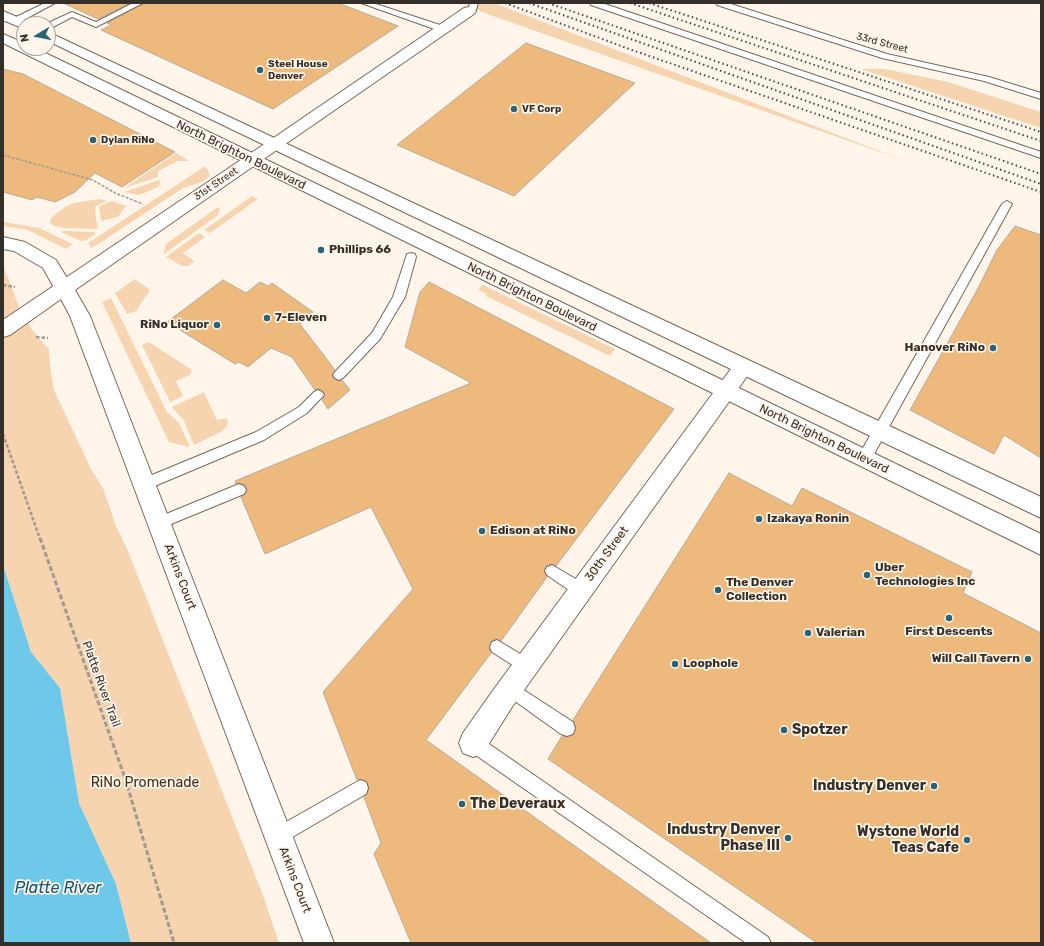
<!DOCTYPE html>
<style>
body{margin:0}
#map{position:relative;width:1044px;height:946px;overflow:hidden;background:#fff5eb;font-family:Rubik,sans-serif}
canvas{display:block}
.frame{position:absolute;inset:0;border:4px solid #352f29;pointer-events:none}
.north{position:absolute;left:16px;top:16px;width:40px;height:40px;box-sizing:border-box;background:#fff5eb;border:1px solid #aea69d;border-radius:50%;rotate:260deg;font-size:11px;font-weight:700;line-height:16px;text-align:center;color:#352f29}
.north::after{content:'';display:block;margin:auto;width:14px;height:18px;background:#26647a;clip-path:polygon(50% 0,100% 100%,50% 72%,0 100%)}
</style>
<div id="map">
<canvas width="1044" height="946"></canvas>
<div class="frame"></div>
<div class="north">N</div>
</div>
<script>
const c = document.querySelector('canvas').getContext('2d');
c.lineJoin = 'round';
function paint(path, color) { c.fillStyle = color; c.fill(path, 'evenodd'); }
const poly = rows => new Path2D(rows.map(r => 'M' + r).join(''));
function trace(path, color, width, dash) { c.strokeStyle = color; c.lineWidth = width; c.lineCap = dash ? 'butt' : 'round'; c.setLineDash(dash || []); c.stroke(path); }
function write(font, color, halo, rows, align = 'center') {
  c.font = font + ' Rubik,sans-serif'; c.lineWidth = 3.5; c.setLineDash([]); c.textBaseline = 'middle'; c.strokeStyle = halo; c.fillStyle = color; for (const [text, x, y, turn = 0] of rows) {
    c.save(); c.translate(x, y); c.rotate((+turn || 0) * Math.PI / 180); c.textAlign = isNaN(turn) ? turn : align; if (halo) c.strokeText(text, 0, 0); c.fillText(text, 0, 0); c.restore();
  }
}
const green = poly([
 [461,3,494,3,903,160,490,15],
 [861,69,885,69,948,82,1041,112,1041,128],
 [176,153,189,161,178,161,158,171,158,177,124,188],
 [204,167,207,168,210,176,202,182,183,188,100,243,91,248,88,243],
 [159,180,161,183,158,187,139,195,124,192],
 [252,196,258,199,210,233,204,230],
 [100,199,107,201,96,206,95,212,98,229,63,228,54,226,50,223,51,218,65,207,74,203],
 [112,201,126,206,118,217,101,221,99,206],
 [218,207,220,208,218,215,163,255,166,244],
 [3,222,39,228,73,244,66,249,28,230,3,226],
 [61,232,64,231,95,232,95,234,86,240,81,241],
 [199,233,205,237,183,253,193,260,194,262,188,266,182,266,166,257],
 [3,265,23,317,37,336,49,349,50,367,54,390,91,469,103,488,116,526,128,551,264,898,279,943,131,943,116,884,79,803,60,688,31,652,3,565],
 [135,279,150,290,136,311,127,314,115,293],
 [483,285,615,349,610,356,486,296,487,294,478,290],
 [111,298,167,412,179,423,190,447,169,442,102,302],
 [149,342,192,370,190,375,176,381,183,396,170,402,142,345],
 [204,392,217,420,226,418,228,421,227,426,221,432,194,445,184,421,172,407]
]);
const water = poly([
 [3,565,31,652,60,688,79,803,116,884,131,943,3,943]
]);
const building = poly([
 [63,3,130,3,98,19,63,3],
 [144,3,338,3,398,26,273,109,101,30,111,25,107,23,144,3],
 [526,43,635,83,514,196,397,145,526,43],
 [3,69,23,74,175,152,122,187,95,173,75,192,55,202,37,197,32,200,3,192,3,69],
 [1015,226,1041,235,1041,458,1004,435,994,454,910,410,976,292,997,250,1015,226],
 [223,280,246,293,260,282,268,286,272,283,313,312,300,324,335,370,332,374,334,379,338,381,342,380,350,390,328,409,322,400,325,395,323,391,319,389,315,390,292,357,271,348,248,367,239,362,235,364,167,322,223,280],
 [429,282,674,409,556,566,551,564,546,566,544,572,547,577,501,641,496,639,491,641,489,648,491,653,426,740,711,943,411,943,374,854,381,843,364,797,367,794,369,788,367,782,360,779,357,780,323,692,413,589,371,507,265,554,241,497,245,495,247,489,245,485,240,483,236,484,235,481,471,383,405,347,420,292,429,282],
 [729,473,792,506,802,488,972,572,963,593,1041,633,1041,943,817,943,548,759,562,736,567,737,574,734,576,728,573,720,729,473]
]);
const pathFar2 = poly([
 [3,155,93,180,115,193,143,204]
]);
const pathFar1 = poly([
 [3,285,15,287],
 [36,337,48,338],
 [3,434,40,539]
]);
const path = poly([
 [40,538,125,778,174,943]
]);
const service = poly([
 [45,3,55,3,18,23,3,21,3,17,14,18,45,3],
 [133,3,143,3,96,27,72,17,51,28,48,28,48,24,46,24,72,12,96,22,133,3],
 [361,3,373,3,446,27,447,29,446,31,440,31,361,3],
 [470,3,478,3,476,10,469,13,465,11,469,7,470,3],
 [590,3,602,3,1041,152,1041,158,591,5,590,3],
 [716,3,728,3,887,54,989,77,1041,93,1041,99,984,81,882,58,717,5,716,3],
 [1007,201,1012,204,869,463,864,464,859,463,858,459,859,455,1002,204,1007,201],
 [411,253,415,254,416,257,405,297,380,339,343,378,339,380,335,378,333,375,335,372,372,333,393,297,406,257,407,254,411,253],
 [318,390,322,392,324,395,307,413,264,440,150,488,145,489,140,488,138,484,140,480,256,432,299,407,314,392,318,390],
 [239,484,244,486,246,490,244,494,159,529,154,527,152,523,154,519,239,484],
 [552,565,586,585,588,590,586,595,581,597,576,595,547,575,545,571,547,567,552,565],
 [497,640,532,661,535,666,532,671,527,673,522,671,492,652,490,647,492,642,497,640],
 [510,681,573,722,575,728,573,734,567,736,561,734,505,694,502,689,505,684,510,681],
 [473,735,479,737,768,937,771,943,746,943,467,749,465,743,467,737,473,735],
 [360,780,366,782,368,788,366,794,284,842,278,844,272,842,270,836,272,830,360,780]
]);
const minor = poly([
 [469,7,474,8,476,11,474,14,281,147,275,149,269,147,267,144,269,141,464,8,469,7],
 [3,237,25,242,56,260,73,288,71,293,64,294,57,293,43,268,14,251,3,249,3,237],
 [743,359,750,362,753,367,750,372,512,707,483,753,473,757,463,753,459,743,463,733,494,689,736,362,743,359]
]);
const tertiary = poly([
 [275,139,281,141,283,144,281,147,75,290,90,316,334,943,304,943,70,316,61,299,10,335,3,337,3,320,269,141,275,139]
]);
const secondary = poly([
 [3,11,29,22,30,24,24,24,24,29,3,20,3,11],
 [48,32,1041,497,1041,518,48,41,48,32],
 [3,34,24,43,24,48,35,48,1041,534,1041,555,3,43,3,34]
]);
const rail = poly([
 [505,3,632,50,1041,192],
 [529,3,1041,184],
 [548,3,1041,174],
 [630,3,1041,141],
 [649,3,1041,132]
]);
const markers = [
 [260,70,4,"#26647a"],
 [514,109,4,"#26647a"],
 [93,140,4,"#26647a"],
 [321,250,4,"#26647a"],
 [267,318,4,"#26647a"],
 [217,325,4,"#26647a"],
 [993,348,4,"#26647a"],
 [759,519,4,"#26647a"],
 [482,531,4,"#26647a"],
 [867,575,4,"#26647a"],
 [718,590,4,"#26647a"],
 [949,618,4,"#26647a"],
 [808,633,4,"#26647a"],
 [1028,659,4,"#26647a"],
 [675,664,4,"#26647a"],
 [784,730,4,"#26647a"],
 [934,786,4,"#26647a"],
 [462,804,4,"#26647a"],
 [788,838,4,"#26647a"],
 [967,840,4,"#26647a"]
];
const farStreetnames = [
 ["33rd Street",882,43,15],
 ["31st Street",216,184,-34]
];
const farPoinames = [
 ["Steel House",268,64],
 ["Denver",268,76],
 ["VF Corp",522,109],
 ["Dylan RiNo",101,140]
];
const streetNames = [
 ["North Brighton Boulevard",241,155,26],
 ["North Brighton Boulevard",532,297,26],
 ["North Brighton Boulevard",824,439,26],
 ["30th Street",607,554,-54],
 ["Arkins Court",180,577,69],
 ["Platte River Trail",101,684,70],
 ["Arkins Court",295,880,69]
];
const poiNames = [
 ["Phillips 66",329,250],
 ["7-Eleven",275,318],
 ["RiNo Liquor",209,325,"right"],
 ["Hanover RiNo",985,348,"right"],
 ["Izakaya Ronin",767,519],
 ["Edison at RiNo",490,531],
 ["Uber",875,568],
 ["Technologies Inc",875,582],
 ["The Denver",726,583],
 ["Collection",726,597],
 ["First Descents",949,632,"center"],
 ["Valerian",816,633],
 ["Will Call Tavern",1020,659,"right"],
 ["Loophole",683,664]
];
const nearPoinames = [
 ["Spotzer",792,730,"left"],
 ["Industry Denver",926,786],
 ["The Deveraux",470,804,"left"],
 ["Industry Denver",780,830],
 ["Phase III",780,846],
 ["Wystone World",959,832],
 ["Teas Cafe",959,848]
];
const nearParknames = [
 ["RiNo Promenade",145,783]
];
const nearWaternames = [
 ["Platte River",58,888]
];
paint(green, '#f6d4af');
paint(water, '#6ec8ea');
paint(building, '#eeb97d');
trace(building, '#b9ab9b', 1);
trace(service, '#77695b', 2);
trace(minor, '#77695b', 2);
trace(tertiary, '#77695b', 2);
trace(secondary, '#77695b', 2);
trace(pathFar2, '#a29991', 1.5, [3, 1.5]);
trace(pathFar1, '#a29991', 2.5, [3.5, 2]);
trace(path, '#a29991', 3, [5, 2.5]);
paint(service, '#fff');
paint(minor, '#fff');
paint(tertiary, '#fff');
paint(secondary, '#fff');
trace(rail, '#504a43', 2, [1.5, 3]);
for (const [x, y, r, color] of markers) { const dot = new Path2D(); dot.arc(x, y, r, 0, 2 * Math.PI); c.fillStyle = color; c.fill(dot); trace(dot, '#fff5eb', 1.5); }
write('10px', '#352f29', '#fff5eb', farStreetnames);
write('bold 10px', '#352f29', '#fff5eb', farPoinames, 'left');
write('12px', '#352f29', '#fff5eb', streetNames);
write('bold 12px', '#352f29', '#fff5eb', poiNames, 'left');
write('bold 14px', '#352f29', '#fff5eb', nearPoinames, 'right');
write('14px', '#442e13', '#fff5eb', nearParknames);
write('italic 16px', '#0b586f', '#fff5eb', nearWaternames);
</script>
